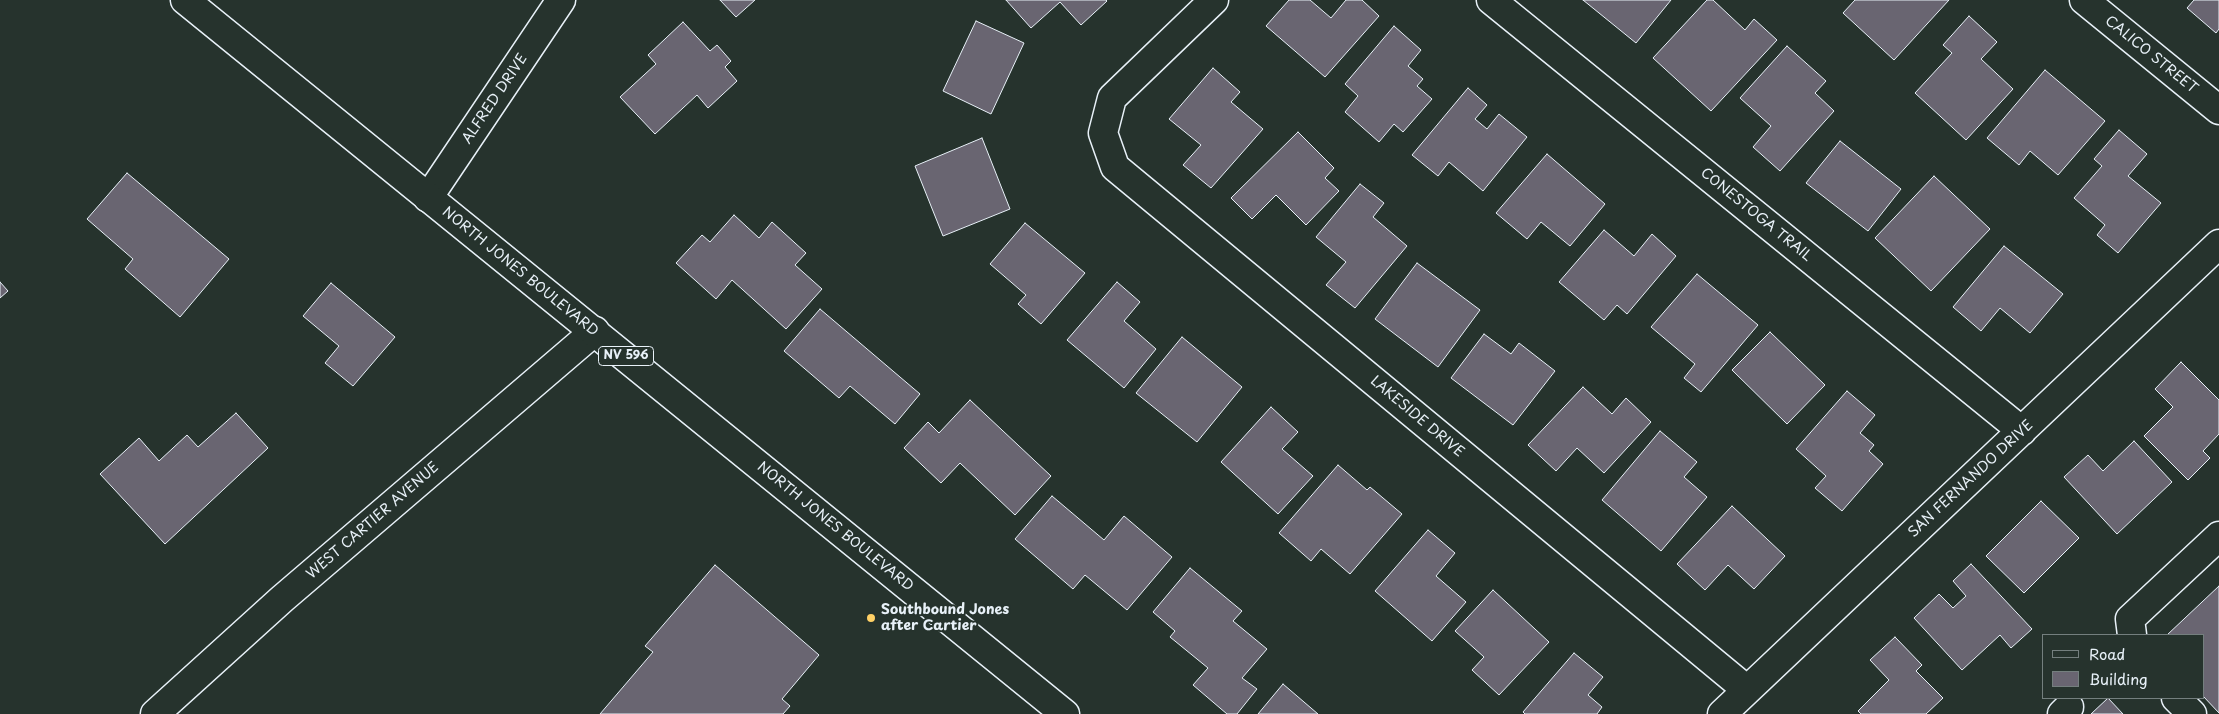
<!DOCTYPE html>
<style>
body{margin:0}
#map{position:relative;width:2219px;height:714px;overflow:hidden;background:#26332d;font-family:"Playpen Sans",sans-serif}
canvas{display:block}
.legend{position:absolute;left:2042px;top:634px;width:162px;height:65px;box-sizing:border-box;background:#26332d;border:1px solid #747f7e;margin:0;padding:6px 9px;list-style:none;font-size:15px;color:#e8f1f8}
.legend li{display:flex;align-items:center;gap:10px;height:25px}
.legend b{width:25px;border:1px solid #747f7e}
</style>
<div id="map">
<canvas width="2219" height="714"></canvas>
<ul class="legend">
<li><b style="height:6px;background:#26332d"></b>Road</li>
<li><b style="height:14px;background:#696571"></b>Building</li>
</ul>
</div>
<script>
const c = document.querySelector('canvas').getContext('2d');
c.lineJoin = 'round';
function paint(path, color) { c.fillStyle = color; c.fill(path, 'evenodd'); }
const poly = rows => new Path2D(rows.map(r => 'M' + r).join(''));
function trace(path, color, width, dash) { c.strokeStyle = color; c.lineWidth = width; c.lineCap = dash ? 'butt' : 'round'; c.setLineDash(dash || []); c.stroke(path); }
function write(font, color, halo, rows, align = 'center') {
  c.font = font + ' "Playpen Sans",sans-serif'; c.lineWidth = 4; c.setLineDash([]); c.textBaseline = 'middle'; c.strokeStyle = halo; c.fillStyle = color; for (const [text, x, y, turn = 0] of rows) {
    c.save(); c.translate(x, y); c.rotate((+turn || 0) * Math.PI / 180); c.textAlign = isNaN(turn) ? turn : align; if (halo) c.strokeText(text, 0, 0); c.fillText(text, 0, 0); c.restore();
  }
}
const building = poly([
 [720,0,755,0,736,17,720,0],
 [1006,0,1106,0,1107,1,1081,25,1060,2,1031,28,1006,0],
 [1289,0,1310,0,1331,18,1346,0,1362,0,1379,16,1325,77,1266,26,1289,0],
 [1583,0,1671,0,1636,43,1583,0],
 [1707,0,1713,0,1745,30,1754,19,1777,40,1711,111,1653,58,1707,0],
 [1855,0,1949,0,1894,60,1843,13,1855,0],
 [2194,0,2219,0,2219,29,2216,33,2187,8,2194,0],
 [1969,16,1997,42,1981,59,2013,89,1966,140,1915,93,1952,53,1943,45,1969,16],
 [976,21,1024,43,991,114,943,91,976,21],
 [683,22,710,51,717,45,731,61,725,67,737,81,708,108,697,95,655,134,620,97,656,64,648,55,683,22],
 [1394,26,1421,50,1408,66,1423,79,1417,86,1432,99,1403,132,1394,124,1379,142,1345,112,1358,96,1345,84,1394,26],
 [1787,46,1826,81,1815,93,1834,111,1780,171,1753,147,1771,126,1740,98,1787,46],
 [1213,68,1240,92,1231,102,1263,129,1211,188,1183,165,1201,145,1169,119,1213,68],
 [2045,70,2105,121,2058,175,2030,151,2019,165,1987,138,2045,70],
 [1468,88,1487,105,1475,119,1487,129,1499,114,1527,137,1483,191,1449,162,1438,176,1412,155,1468,88],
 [2119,130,2147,154,2128,176,2161,203,2118,253,2097,235,2105,225,2074,198,2102,166,2094,159,2119,130],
 [1298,132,1334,168,1325,178,1339,191,1306,225,1276,195,1252,219,1231,198,1298,132],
 [982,138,1010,209,943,236,915,166,982,138],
 [1840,141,1901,189,1868,231,1806,183,1840,141],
 [1547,154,1605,204,1570,246,1541,222,1527,239,1496,213,1547,154],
 [127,173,229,259,180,317,125,269,133,259,87,219,127,173],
 [1934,176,1990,229,1931,291,1875,238,1934,176],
 [1360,184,1384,203,1373,217,1407,246,1355,308,1326,285,1346,262,1316,237,1360,184],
 [734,215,759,238,772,222,806,253,795,265,822,289,786,329,732,280,716,299,676,263,702,235,710,242,734,215],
 [1025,223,1085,273,1041,324,1018,304,1026,295,990,264,1025,223],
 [1604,230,1634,256,1652,234,1676,256,1627,314,1617,305,1604,320,1559,282,1604,230],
 [2004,246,2063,294,2030,333,2000,308,1981,331,1953,307,2004,246],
 [1417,263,1480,310,1438,367,1375,319,1417,263],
 [1697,274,1758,325,1701,392,1684,378,1695,364,1651,327,1697,274],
 [0,282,8,291,0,298,0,282],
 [1117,282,1140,302,1124,321,1156,349,1124,388,1067,340,1117,282],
 [331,283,395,337,353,386,325,363,339,346,303,316,331,283],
 [820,309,920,394,895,424,850,386,839,398,784,351,820,309],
 [1770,332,1825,385,1787,424,1732,370,1770,332],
 [1484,334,1511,354,1519,343,1555,371,1513,425,1451,378,1484,334],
 [1182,337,1242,387,1197,442,1136,393,1182,337],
 [2181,362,2219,400,2219,434,2203,451,2210,458,2188,480,2144,436,2173,407,2155,389,2181,362],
 [1583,387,1612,414,1626,398,1651,422,1604,473,1577,448,1556,471,1528,445,1583,387],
 [1847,391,1875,415,1860,433,1874,445,1869,451,1883,464,1842,511,1815,488,1826,476,1796,449,1847,391],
 [970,400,1051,476,1015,515,960,463,941,483,904,448,928,422,939,433,970,400],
 [1271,407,1298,432,1282,449,1313,476,1278,514,1221,462,1271,407],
 [236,413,268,448,165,544,100,474,139,438,159,461,187,435,198,447,236,413],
 [1660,431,1697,462,1684,477,1707,497,1661,551,1602,500,1660,431],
 [2134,441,2172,482,2117,534,2064,477,2088,455,2103,471,2134,441],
 [1338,465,1367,490,1370,487,1402,514,1350,574,1321,549,1311,561,1279,533,1338,465],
 [1052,496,1104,540,1124,516,1172,557,1127,610,1085,575,1073,589,1015,539,1052,496],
 [2041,501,2079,538,2024,593,1986,556,2041,501],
 [1732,506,1785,556,1754,589,1728,565,1705,590,1677,564,1732,506],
 [1428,530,1455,553,1436,576,1466,602,1432,641,1375,591,1428,530],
 [1971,564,2032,629,2011,648,2000,635,1962,670,1914,618,1939,594,1953,608,1966,596,1953,581,1971,564],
 [715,565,819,655,782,699,790,706,783,714,600,714,653,652,645,646,715,565],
 [1190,568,1242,611,1233,621,1267,649,1242,678,1257,689,1237,714,1227,714,1193,685,1208,668,1170,637,1175,631,1153,612,1190,568],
 [2219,586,2219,713,2203,696,2203,635,2167,635,2219,586],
 [1493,590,1549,642,1499,695,1472,670,1484,657,1455,631,1493,590],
 [1895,637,1922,665,1916,671,1943,698,1926,714,1861,714,1858,711,1889,680,1870,660,1895,637],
 [1574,653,1603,677,1588,695,1602,707,1597,714,1525,714,1523,712,1574,653],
 [1283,684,1318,714,1258,714,1283,684],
 [2108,698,2123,714,2091,714,2108,698]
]);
const minor = poly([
 [1214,0,1112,98,1103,133,1115,167,1747,690],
 [1491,0,2022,431],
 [2084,0,2219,110],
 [428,198,561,0],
 [2132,635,2130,619,2219,536],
 [2176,698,2192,714],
 [155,714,282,599,595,331],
 [1722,714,2219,244],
 [2062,714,2069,707]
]);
const major = poly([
 [185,0,1065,714]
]);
const markers = [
 [871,618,5,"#ffd166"]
];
const shields = [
 [626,356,55]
];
const shieldNames = [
 ["NV 596",626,356]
];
const streetNames = [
 ["CALICO STREET",2151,55,39],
 ["ALFRED DRIVE",495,99,-56],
 ["CONESTOGA TRAIL",1756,215,39],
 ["NORTH JONES BOULEVARD",520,272,39],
 ["LAKESIDE DRIVE",1417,417,40],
 ["SAN FERNANDO DRIVE",1971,479,-43],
 ["WEST CARTIER AVENUE",373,521,-41],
 ["NORTH JONES BOULEVARD",835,527,39]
];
const poiNames = [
 ["Southbound Jones",881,610],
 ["after Cartier",881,626]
];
paint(building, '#696571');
trace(building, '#e8f1f8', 1);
trace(minor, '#e8f1f8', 31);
trace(major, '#e8f1f8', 31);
trace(minor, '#26332d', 28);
trace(major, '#26332d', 28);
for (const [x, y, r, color] of markers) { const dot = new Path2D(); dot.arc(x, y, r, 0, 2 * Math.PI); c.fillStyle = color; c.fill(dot); trace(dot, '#26332d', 2); }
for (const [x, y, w] of shields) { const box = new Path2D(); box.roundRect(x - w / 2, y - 9.5, w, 19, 4); c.fillStyle = '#26332d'; c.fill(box); trace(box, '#e8f1f8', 1); }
write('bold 12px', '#e8f1f8', null, shieldNames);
write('14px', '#e8f1f8', '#26332d', streetNames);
write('bold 14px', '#e8f1f8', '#26332d', poiNames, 'left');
</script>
